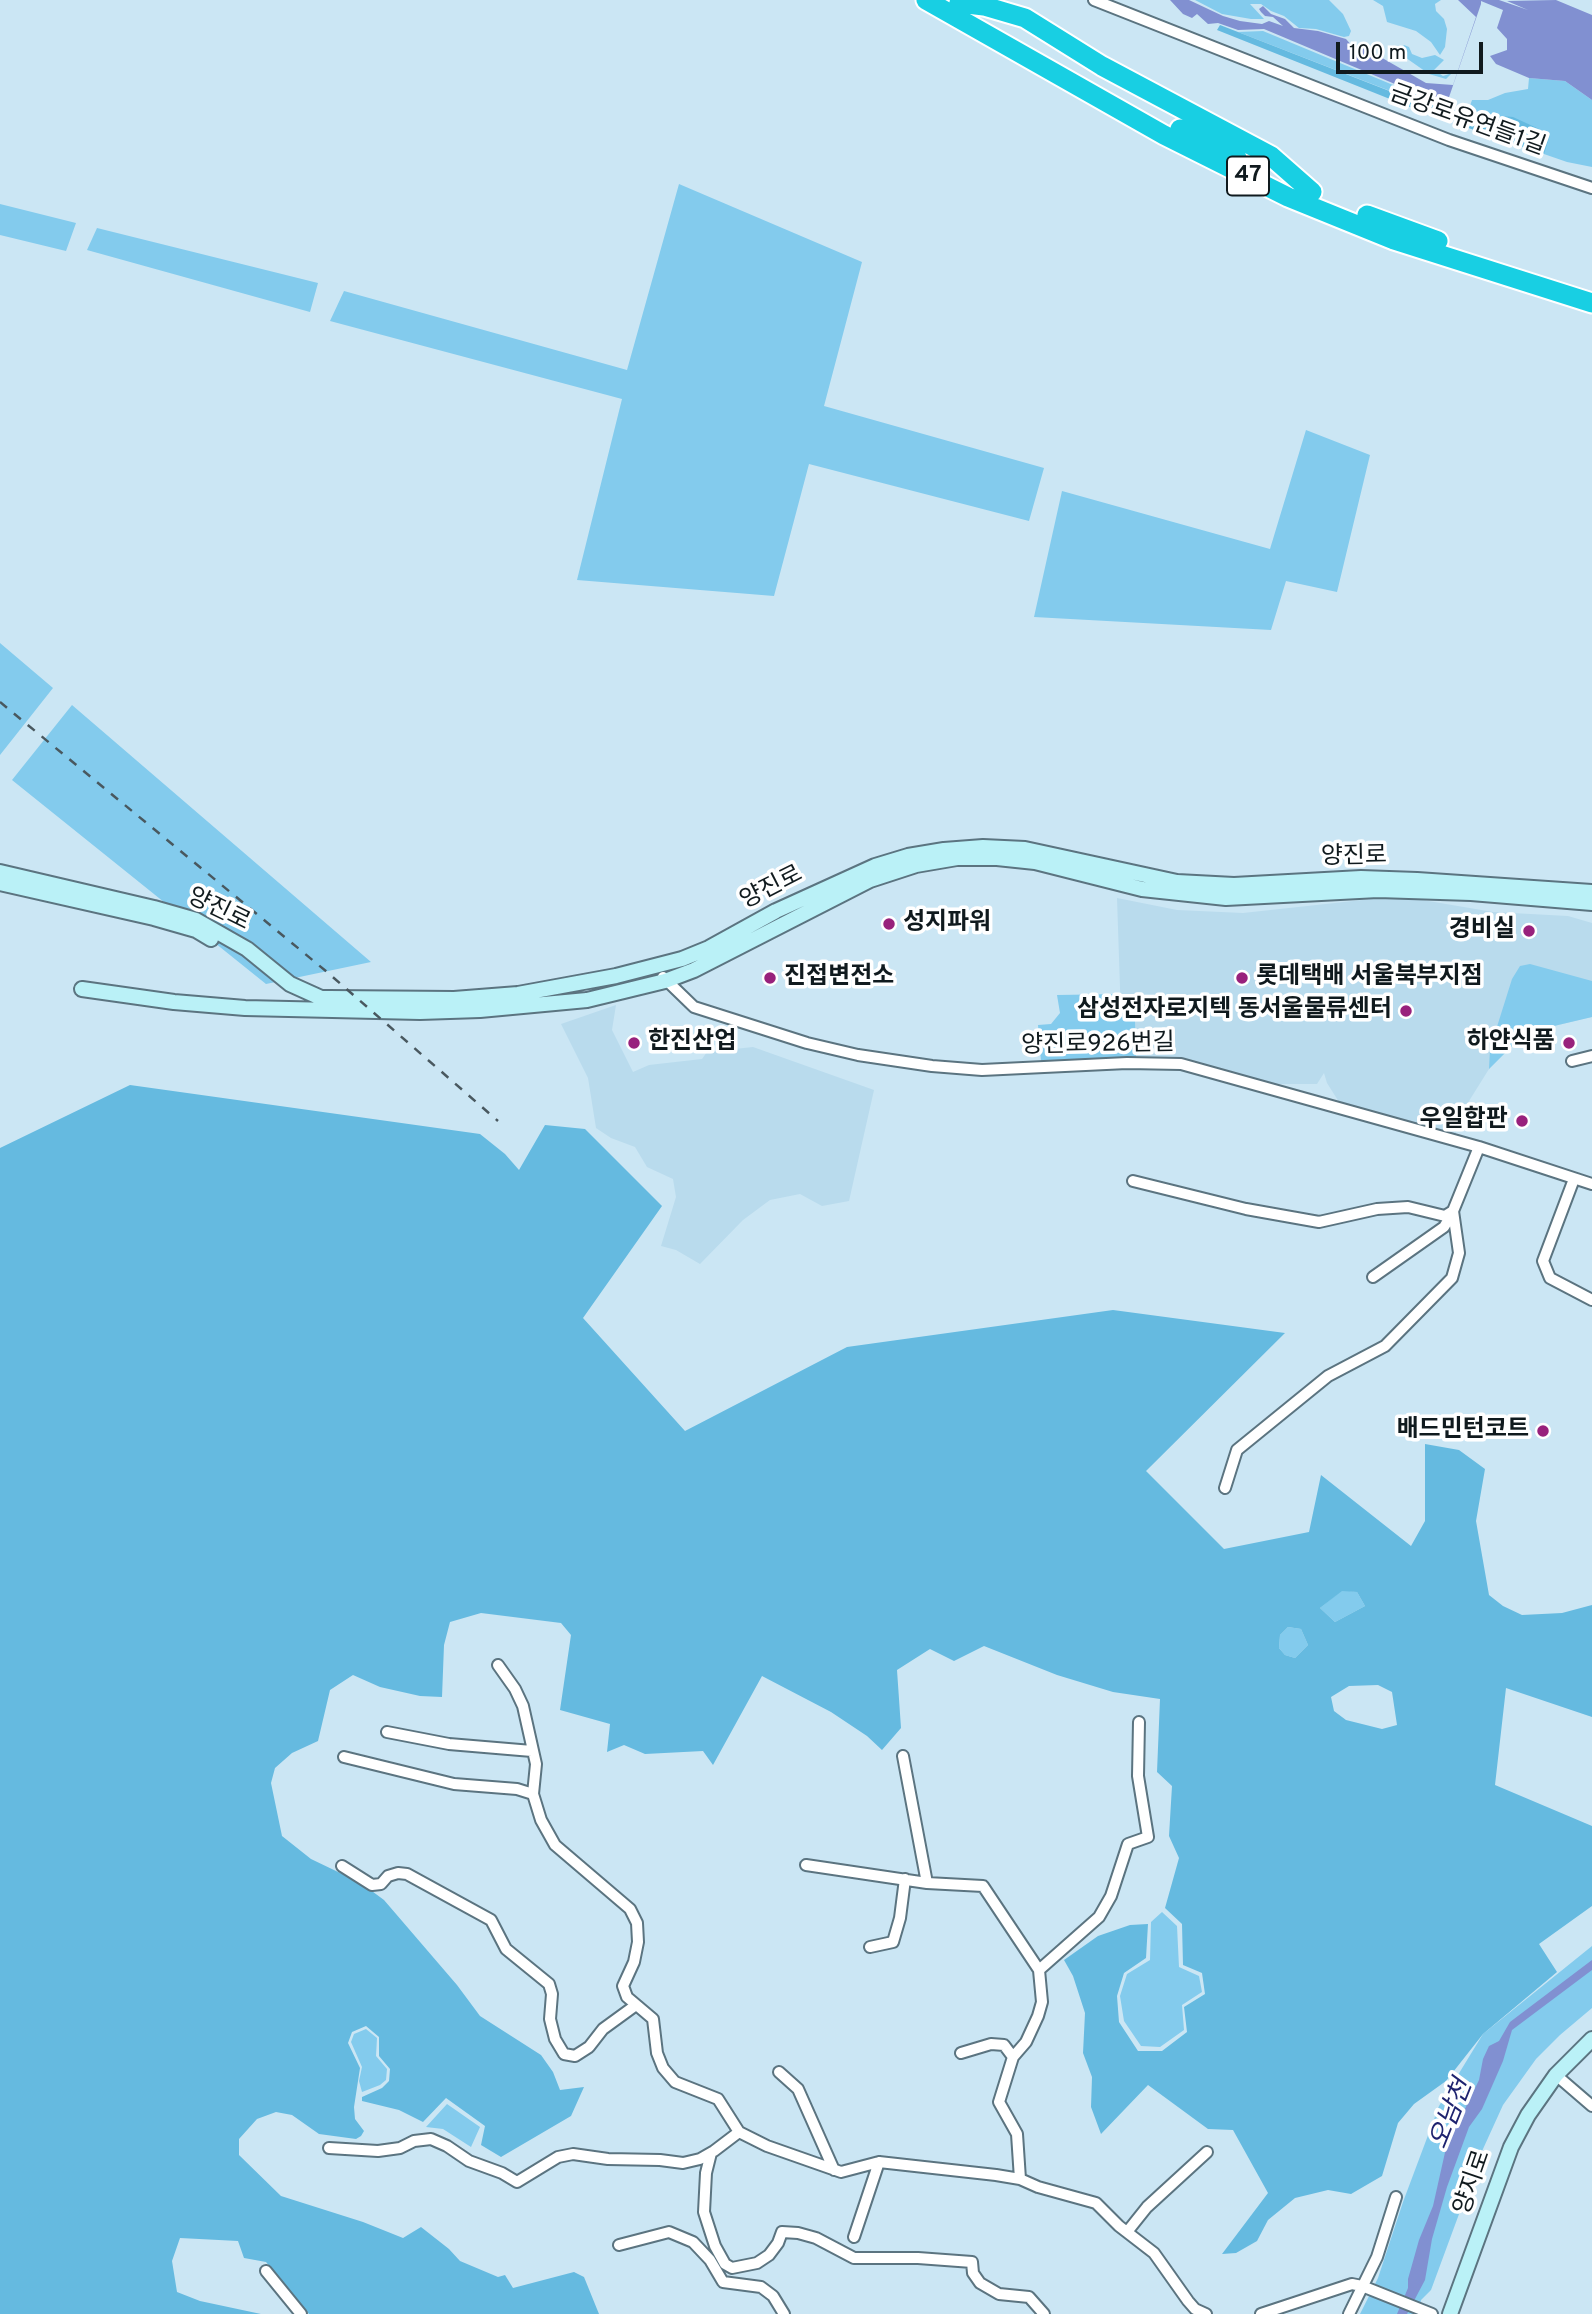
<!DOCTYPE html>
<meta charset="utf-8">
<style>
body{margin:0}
#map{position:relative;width:1592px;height:2314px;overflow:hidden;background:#cbe6f4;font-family:Overpass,sans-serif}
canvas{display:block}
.scale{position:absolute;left:1336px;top:42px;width:147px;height:32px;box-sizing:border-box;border:4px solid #101a1e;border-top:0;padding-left:9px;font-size:21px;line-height:24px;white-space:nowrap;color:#101a1e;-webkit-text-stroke:5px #fff;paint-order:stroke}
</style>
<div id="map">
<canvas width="1592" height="2314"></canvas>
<div class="scale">100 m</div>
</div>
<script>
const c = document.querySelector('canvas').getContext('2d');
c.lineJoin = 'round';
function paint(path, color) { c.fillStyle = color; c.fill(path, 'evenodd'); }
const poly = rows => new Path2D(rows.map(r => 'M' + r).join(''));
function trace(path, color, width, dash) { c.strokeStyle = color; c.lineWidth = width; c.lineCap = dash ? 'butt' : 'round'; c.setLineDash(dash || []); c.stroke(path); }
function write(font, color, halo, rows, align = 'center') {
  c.font = font + ' Overpass,"Noto Sans KR",sans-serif'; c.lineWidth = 7; c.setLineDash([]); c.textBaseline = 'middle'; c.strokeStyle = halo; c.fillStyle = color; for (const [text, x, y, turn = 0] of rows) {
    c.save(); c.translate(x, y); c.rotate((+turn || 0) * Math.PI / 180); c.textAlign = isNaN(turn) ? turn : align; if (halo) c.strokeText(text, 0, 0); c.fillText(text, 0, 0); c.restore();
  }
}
const built = poly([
 [1399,896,1493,912,1568,916,1592,923,1592,1017,1537,1030,1516,1042,1489,1069,1469,1101,1455,1135,1339,1102,1327,1083,1324,1073,1317,1084,1275,1084,1229,1073,1187,1059,1136,1059,1121,1017,1117,898,1177,910,1243,913],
 [616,1005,612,1030,633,1072,649,1065,702,1059,707,1052,753,1047,874,1090,849,1201,822,1206,800,1194,770,1200,743,1220,700,1264,676,1250,661,1246,676,1197,673,1179,647,1167,635,1147,611,1138,596,1128,588,1078,561,1024]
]);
const green = poly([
 [1195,0,1329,0,1343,14,1351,31,1349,36,1344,37,1316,29,1299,28,1284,16,1271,11,1261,4,1250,4,1264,19,1251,19,1222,14],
 [1373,0,1441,0,1435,4,1436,11,1444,19,1447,29,1445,47,1440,55,1431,42,1416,31,1387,22,1383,6],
 [1263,31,1434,102,1439,108,1434,108,1238,32],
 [1404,45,1409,47,1412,54,1422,58,1435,55,1444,60,1434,70,1443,76,1452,73,1446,79,1429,74,1399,53],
 [1529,78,1565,81,1592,100,1592,167,1567,162,1463,126,1472,100,1488,100,1505,93,1528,89],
 [679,184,862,262,824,406,1044,468,1029,521,809,464,774,596,577,580,622,399,330,321,344,291,627,370],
 [0,204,76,223,66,251,0,235],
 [97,228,318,283,310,312,87,250],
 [1306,430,1370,455,1337,592,1286,581,1271,630,1034,617,1062,491,1270,549],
 [0,643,53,688,0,755],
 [72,705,371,962,266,984,12,780],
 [1530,964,1592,981,1592,1017,1537,1030,1516,1042,1489,1069,1490,1049,1512,979,1520,966],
 [1120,994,1121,1017,1135,1021,1136,1059,1041,1062,1038,1025,1051,1024,1060,1013,1057,995],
 [1342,1590,1357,1592,1365,1606,1335,1622,1320,1608],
 [1288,1627,1301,1629,1308,1645,1295,1658,1285,1655,1279,1648,1280,1635],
 [1162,1912,1177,1926,1179,1967,1199,1976,1202,1992,1182,2005,1184,2030,1160,2047,1141,2046,1124,2021,1120,1996,1127,1974,1150,1960,1151,1922],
 [1592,1946,1592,2008,1560,2035,1536,2059,1503,2105,1483,2149,1431,2290,1421,2300,1418,2314,1360,2314,1378,2278,1403,2202,1439,2106,1483,2034],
 [366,2029,377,2038,376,2056,387,2069,386,2080,380,2085,362,2092,359,2081,362,2067,351,2042,354,2034],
 [447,2104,480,2127,471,2147,443,2129,426,2127]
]);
const forest = poly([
 [1220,25,1433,108,1439,108,1435,117,1217,30],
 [1467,113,1513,117,1537,128,1550,135,1544,154,1463,126],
 [130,1085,480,1134,505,1154,519,1170,545,1125,585,1129,662,1206,583,1318,685,1431,847,1347,1113,1310,1285,1333,1146,1471,1224,1549,1309,1532,1321,1475,1411,1546,1425,1521,1425,1444,1459,1450,1485,1469,1476,1521,1489,1595,1503,1606,1522,1615,1562,1613,1592,1605,1592,1717,1506,1688,1495,1785,1592,1826,1592,1906,1539,1944,1557,1972,1483,2034,1446,2081,1414,2104,1398,2123,1382,2176,1351,2194,1328,2190,1295,2198,1268,2220,1257,2241,1236,2253,1222,2254,1268,2193,1233,2130,1208,2129,1148,2085,1101,2134,1091,2107,1092,2077,1083,2053,1085,2013,1073,1976,1064,1960,1098,1936,1130,1925,1148,1924,1146,1958,1124,1973,1117,1996,1119,2022,1138,2051,1162,2051,1187,2032,1184,2007,1205,1994,1202,1973,1183,1965,1182,1924,1165,1908,1179,1858,1169,1836,1172,1786,1157,1772,1160,1699,1113,1692,1057,1675,984,1646,954,1661,930,1649,897,1670,901,1728,882,1750,867,1736,831,1712,762,1676,713,1765,703,1751,645,1754,624,1745,607,1752,610,1724,560,1710,571,1635,561,1623,481,1613,450,1622,444,1645,442,1697,420,1696,380,1687,353,1675,330,1690,318,1741,292,1753,275,1768,271,1783,282,1836,311,1859,361,1883,384,1900,457,1985,480,2016,541,2055,553,2072,560,2090,584,2087,571,2116,501,2157,481,2145,485,2126,446,2098,423,2122,399,2110,362,2101,362,2097,382,2088,389,2081,390,2069,379,2056,379,2037,366,2026,352,2032,348,2043,360,2068,354,2107,355,2119,364,2131,361,2136,356,2139,319,2134,292,2115,276,2112,257,2119,239,2139,239,2155,281,2196,363,2222,403,2238,421,2227,449,2249,460,2261,498,2277,505,2275,513,2288,574,2272,584,2277,599,2314,309,2314,266,2262,244,2258,238,2241,180,2238,172,2261,177,2292,200,2301,261,2314,0,2314,0,1148],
 [1342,1591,1357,1592,1365,1606,1335,1622,1320,1608],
 [1288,1627,1301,1629,1308,1645,1295,1658,1285,1655,1279,1648,1280,1635],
 [1378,1685,1392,1692,1397,1725,1382,1729,1346,1720,1334,1711,1331,1697,1349,1686]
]);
const water = poly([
 [1170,0,1189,0,1223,16,1240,21,1262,24,1269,21,1283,26,1273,17,1265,16,1261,12,1259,9,1263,6,1271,14,1285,19,1294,28,1318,31,1346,39,1353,47,1360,49,1363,47,1426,83,1453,85,1476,17,1458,0,1499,0,1528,10,1507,1,1556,0,1592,15,1592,100,1565,81,1529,78,1496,64,1490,56,1507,50,1507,39,1497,28,1503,10,1481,1,1481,4,1447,103,1437,99,1433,100,1264,29,1238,30,1218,23,1208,24,1197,14,1192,18,1183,14],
 [1592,1960,1592,1970,1512,2030,1503,2061,1482,2109,1469,2127,1447,2187,1432,2239,1425,2280,1407,2314,1397,2314,1408,2288,1408,2279,1419,2240,1433,2206,1446,2148,1479,2080,1483,2059,1489,2046,1499,2041,1510,2022]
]);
const street = poly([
 [1094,0,1449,140,1592,188],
 [663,977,694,1007,807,1043,858,1055,932,1066,982,1070,1127,1063,1181,1064,1479,1147,1592,1184],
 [1572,1061,1592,1056],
 [1574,1179,1543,1261,1550,1278,1592,1300],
 [1133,1181,1246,1209,1319,1222,1377,1209,1408,1207,1445,1216,1453,1211,1479,1147],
 [1373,1277,1444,1227,1452,1214],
 [1225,1488,1237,1450,1328,1376,1385,1346,1452,1278,1459,1253,1453,1211],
 [498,1665,515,1689,523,1706,536,1764,533,1794,541,1820,555,1845,630,1909,637,1923,638,1942,634,1962,623,1986,627,1997,653,2019,657,2053,663,2068,675,2082,718,2099,739,2132,767,2146,841,2172,879,2162,996,2175,1020,2179,1038,2187,1096,2203,1119,2226,1154,2253,1188,2301,1195,2309,1206,2314],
 [387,1732,449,1744,532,1751],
 [903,1756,927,1883],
 [344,1757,454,1784,517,1789,533,1794],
 [806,1865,927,1883,983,1886,1039,1970],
 [342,1866,372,1885,381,1884,388,1876,398,1873,407,1874,491,1920,506,1949,549,1984,552,1994,550,2019,555,2039,564,2054,575,2056,589,2047,603,2029,636,2005],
 [870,1947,893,1942,900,1918,905,1879],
 [961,2053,991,2044,1004,2045,1013,2057],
 [779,2072,798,2089,834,2170],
 [1556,2075,1592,2106],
 [329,2148,378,2151,400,2148,414,2141,431,2139,447,2146,469,2161,502,2173,517,2182,558,2157,573,2154,608,2159,660,2160,683,2163,700,2159,714,2151,739,2132],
 [711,2153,706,2173,704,2212,715,2246,725,2264,732,2268,757,2263,769,2255,778,2243,782,2232,798,2233,816,2238,854,2258,918,2258,972,2262,973,2273,980,2283,999,2294,1029,2297,1044,2314],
 [1020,2179,1017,2134,999,2102,1013,2057,1026,2042,1038,2016,1042,2002,1039,1970,1099,1917,1111,1896,1128,1844,1148,1837,1138,1776,1139,1722],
 [1127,2232,1147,2207,1207,2152],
 [854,2237,879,2162],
 [619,2245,669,2232,693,2242,710,2260,723,2282,761,2287,773,2296,784,2314],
 [266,2271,301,2314],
 [1261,2314,1352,2284,1362,2286,1432,2314],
 [1349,2314,1377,2257,1396,2197]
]);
const secondary = poly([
 [0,872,154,908,196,920,247,949,290,984,321,998,329,998,454,999,518,994,616,976,682,959,709,948,776,911,875,866,908,856,944,850,983,847,1025,849,1177,882,1234,885,1361,878,1417,880,1592,892],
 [0,883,154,918,196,930,211,939],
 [82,989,174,1002,245,1008,420,1012,480,1010,587,1000,665,981,694,970,870,880,916,865,957,858,997,858,1035,862,1142,889,1226,898,1378,890,1471,893,1592,903],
 [1450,2314,1511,2147,1528,2115,1556,2075,1592,2039]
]);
const highway = poly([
 [926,0,1164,135,1288,197,1394,240,1592,303],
 [959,3,984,6,1025,18,1102,66,1271,156,1312,192],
 [1180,129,1237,158],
 [1367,215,1438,241]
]);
const rail = poly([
 [0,702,327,972,498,1121]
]);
const markers = [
 [889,924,7,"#98217c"],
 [1529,931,7,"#98217c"],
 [770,978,7,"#98217c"],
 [1242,978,7,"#98217c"],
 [1406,1011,7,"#98217c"],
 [634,1043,7,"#98217c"],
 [1569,1043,7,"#98217c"],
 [1522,1121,7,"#98217c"],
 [1543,1431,7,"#98217c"]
];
const shields = [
 [1248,176,42]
];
const shieldNames = [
 ["47",1248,176]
];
const streetNames = [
 ["금강로유연들1길",1467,122,20],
 ["양진로",1354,858,-1],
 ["양진로",772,889,-27],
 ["양진로",218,911,26],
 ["양진로926번길",1098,1046,-1],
 ["양지로",1474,2183,-71]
];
const poiNames = [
 ["성지파워",903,924,"left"],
 ["경비실",1515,931],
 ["진접변전소",784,978,"left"],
 ["롯데택배 서울북부지점",1256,978,"left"],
 ["삼성전자로지텍 동서울물류센터",1392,1011],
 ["한진산업",648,1043,"left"],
 ["하얀식품",1555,1043],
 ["우일합판",1508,1121],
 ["배드민턴코트",1529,1431]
];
const waterNames = [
 ["오남천",1453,2115,-68]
];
paint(built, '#b9dbed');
paint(green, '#83cbed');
paint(forest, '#65bae0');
paint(water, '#8190d1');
trace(street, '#5b7480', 14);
trace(secondary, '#5b7480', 18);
trace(highway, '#fff', 23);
trace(street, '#fff', 10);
trace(secondary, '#baf1f7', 14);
trace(highway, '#18cfe3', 19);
trace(rail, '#49585f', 2.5, [9, 9]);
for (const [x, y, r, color] of markers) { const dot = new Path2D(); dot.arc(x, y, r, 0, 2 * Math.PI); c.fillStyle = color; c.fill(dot); trace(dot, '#fff', 2.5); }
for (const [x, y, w] of shields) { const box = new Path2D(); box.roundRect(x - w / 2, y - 19.5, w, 39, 5); c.fillStyle = '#fff'; c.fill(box); trace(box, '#101a1e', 2); }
write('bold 23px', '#101a1e', null, shieldNames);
write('24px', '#101a1e', '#fff', streetNames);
write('bold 24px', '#101a1e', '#fff', poiNames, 'right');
write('italic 26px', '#1e236f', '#fff', waterNames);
</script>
